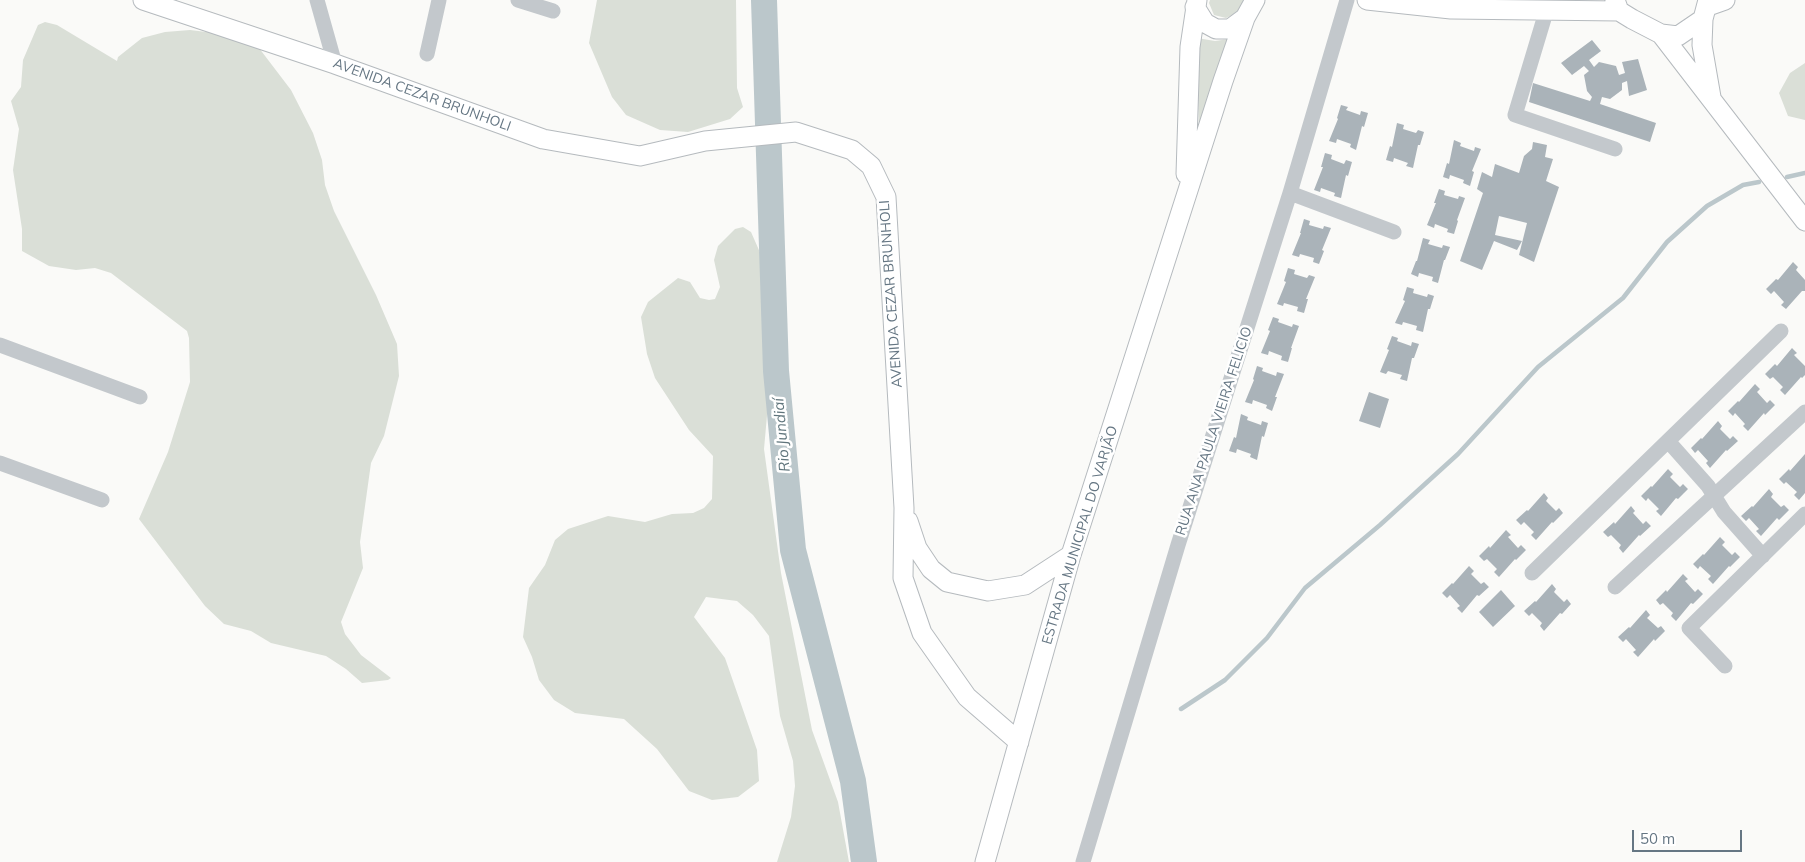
<!DOCTYPE html>
<meta charset="utf-8">
<style>
body{margin:0}
#map{position:relative;width:1805px;height:862px;overflow:hidden;background:#fafaf8;font-family:Mulish,sans-serif}
canvas{display:block}
.scale{position:absolute;left:1632px;top:830px;width:110px;height:22px;box-sizing:border-box;border:2px solid #657683;border-top:0;padding-left:6px;font-size:15px;line-height:18px;white-space:nowrap;color:#657683;-webkit-text-stroke:4px #fff;paint-order:stroke}
</style>
<div id="map">
<canvas width="1805" height="862"></canvas>
<div class="scale">50 m</div>
</div>
<script>
const c = document.querySelector('canvas').getContext('2d');
c.lineJoin = 'round';
function paint(path, color) { c.fillStyle = color; c.fill(path, 'evenodd'); }
const poly = rows => new Path2D(rows.map(r => 'M' + r).join(''));
function trace(path, color, width, dash) { c.strokeStyle = color; c.lineWidth = width; c.lineCap = dash ? 'butt' : 'round'; c.setLineDash(dash || []); c.stroke(path); }
function write(font, color, halo, rows, align = 'center') {
  c.font = font + ' Mulish,sans-serif'; c.lineWidth = 5; c.setLineDash([]); c.textBaseline = 'middle'; c.strokeStyle = halo; c.fillStyle = color; for (const [text, x, y, turn = 0] of rows) {
    c.save(); c.translate(x, y); c.rotate((+turn || 0) * Math.PI / 180); c.textAlign = isNaN(turn) ? turn : align; if (halo) c.strokeText(text, 0, 0); c.fillText(text, 0, 0); c.restore();
  }
}
const green = poly([
 [597,0,736,0,737,88,743,107,730,119,688,132,660,130,626,115,612,97,589,43],
 [1210,0,1246,0,1241,11,1226,18,1214,15,1209,3],
 [45,22,57,25,117,61,118,57,142,38,165,32,190,30,239,36,259,48,291,90,313,133,322,160,325,185,334,211,376,295,397,344,399,376,384,436,371,463,360,542,363,568,341,622,345,634,361,655,391,678,388,680,362,683,346,669,326,656,271,643,251,631,224,624,205,606,139,519,168,452,190,382,189,338,187,331,111,273,95,268,76,270,49,266,22,251,22,229,13,170,19,129,11,101,21,87,23,60,38,25],
 [1197,38,1215,41,1229,39,1199,138],
 [1805,63,1805,120,1788,116,1779,93,1790,73],
 [743,227,751,232,762,257,775,327,764,449,781,573,812,730,838,802,849,862,777,862,791,817,795,786,793,761,780,716,769,636,753,615,737,601,706,597,694,617,725,658,757,750,759,781,738,797,712,800,689,791,657,749,624,719,575,713,554,700,539,680,532,657,523,637,529,588,545,565,555,540,568,529,608,516,645,522,672,514,693,513,704,508,712,499,713,456,689,430,655,378,647,354,641,317,648,302,678,278,690,282,700,298,709,300,715,299,720,287,714,260,718,246,735,229]
]);
const stream = poly([
 [1787,177,1805,173],
 [1181,709,1225,680,1267,638,1305,588,1380,525,1458,454,1538,367,1623,298,1667,242,1707,206,1743,185,1759,182]
]);
const river = poly([
 [764,0,776,371,793,550,853,781,864,862]
]);
const building = poly([
 [1592,40,1601,51,1589,60,1594,67,1599,62,1616,66,1619,75,1625,73,1622,62,1638,59,1647,90,1629,96,1627,81,1622,83,1622,90,1610,99,1602,97,1600,104,1656,123,1650,142,1529,102,1533,83,1590,101,1592,97,1587,91,1584,75,1589,71,1584,66,1572,75,1561,63],
 [1341,105,1348,107,1346,110,1360,115,1361,111,1368,113,1364,127,1362,126,1356,150,1350,147,1351,144,1337,139,1336,143,1329,141,1338,119,1337,118],
 [1397,123,1404,125,1403,129,1416,133,1418,130,1424,132,1420,145,1418,145,1413,168,1406,166,1408,163,1394,158,1393,162,1386,160,1390,146,1392,147],
 [1454,140,1461,143,1460,146,1474,151,1475,147,1481,149,1472,171,1474,172,1470,186,1463,183,1464,180,1450,175,1449,179,1443,177,1447,163,1449,164],
 [1533,142,1547,145,1545,157,1553,159,1546,181,1559,187,1534,262,1519,255,1527,223,1499,216,1495,235,1522,241,1517,250,1494,241,1482,270,1460,261,1483,193,1477,189,1482,172,1492,177,1495,164,1519,173,1524,156,1532,149],
 [1325,153,1332,155,1331,159,1344,164,1346,160,1352,162,1348,176,1346,175,1341,198,1334,196,1335,193,1321,188,1320,192,1314,190,1323,167,1321,167],
 [1439,189,1445,191,1444,195,1458,199,1459,196,1465,198,1457,220,1458,221,1454,234,1447,232,1448,229,1435,224,1434,228,1427,225,1436,203,1434,203],
 [1304,219,1310,221,1309,225,1323,229,1324,226,1331,228,1322,250,1324,251,1319,264,1313,262,1314,258,1300,254,1299,257,1292,255,1301,233,1300,233],
 [1423,238,1430,240,1428,244,1442,248,1443,245,1450,247,1445,260,1444,260,1438,283,1432,281,1433,277,1419,273,1418,277,1411,274,1416,261,1417,261],
 [1793,262,1798,267,1796,270,1805,280,1805,291,1802,291,1786,309,1781,305,1784,302,1774,291,1771,294,1766,289,1776,279,1778,280],
 [1288,268,1295,270,1294,274,1307,278,1309,275,1315,277,1306,299,1308,299,1304,313,1297,311,1298,307,1284,303,1283,306,1277,304,1286,282,1284,281],
 [1407,287,1414,289,1413,293,1427,297,1428,294,1434,296,1430,309,1428,309,1423,332,1416,330,1417,326,1403,322,1402,325,1395,323,1405,301,1403,300],
 [1273,317,1279,319,1278,322,1292,327,1293,324,1299,326,1291,348,1292,348,1288,362,1281,360,1282,356,1269,351,1268,355,1261,353,1270,331,1268,330],
 [1392,336,1398,338,1397,341,1411,346,1412,342,1419,344,1414,358,1412,358,1407,381,1400,379,1402,375,1388,371,1386,374,1380,372,1389,350,1387,349],
 [1792,348,1797,353,1794,355,1805,366,1805,375,1802,378,1801,377,1785,395,1780,390,1783,387,1773,377,1770,379,1765,374,1775,364,1777,366],
 [1257,366,1263,368,1262,371,1276,376,1277,372,1284,374,1275,397,1277,397,1272,411,1266,408,1267,405,1253,400,1252,404,1245,402,1254,380,1253,379],
 [1755,384,1760,389,1757,392,1767,403,1770,400,1775,405,1765,415,1764,413,1748,431,1743,426,1745,424,1735,413,1733,416,1728,411,1738,401,1739,402],
 [1369,392,1389,399,1380,428,1359,421],
 [1241,414,1248,417,1247,420,1261,425,1262,421,1268,423,1264,437,1262,436,1257,460,1250,457,1251,454,1237,449,1236,453,1229,451,1234,437,1236,438],
 [1718,421,1722,426,1720,429,1730,439,1733,436,1738,441,1727,451,1726,450,1710,468,1706,463,1708,461,1698,450,1695,453,1691,448,1701,438,1702,439],
 [1805,454,1805,493,1799,500,1794,495,1797,492,1786,482,1784,484,1779,479,1789,469,1790,471],
 [1668,469,1673,474,1670,477,1680,487,1683,484,1688,489,1678,499,1676,498,1661,516,1656,511,1659,509,1648,498,1646,501,1641,496,1651,486,1652,487],
 [1769,489,1773,494,1771,497,1781,507,1784,505,1789,510,1779,520,1777,518,1761,536,1756,531,1759,529,1749,518,1746,521,1741,516,1752,506,1753,507],
 [1544,493,1548,498,1546,501,1556,511,1559,508,1563,513,1553,523,1552,522,1536,540,1531,535,1534,532,1524,522,1521,525,1516,520,1527,510,1528,511],
 [1631,506,1635,511,1633,513,1643,524,1646,521,1651,526,1640,536,1639,535,1623,553,1619,548,1621,545,1611,535,1608,537,1603,532,1614,522,1615,524],
 [1506,530,1511,535,1508,537,1518,548,1521,545,1526,550,1516,560,1515,559,1499,577,1494,572,1497,569,1487,559,1484,561,1479,556,1489,546,1490,548],
 [1720,537,1725,542,1722,545,1732,555,1735,552,1740,557,1730,567,1729,566,1713,584,1708,579,1711,576,1700,566,1698,569,1693,564,1703,554,1704,555],
 [1469,566,1474,571,1471,574,1481,584,1484,582,1489,587,1479,596,1477,595,1462,613,1457,608,1460,606,1450,595,1447,598,1442,593,1452,583,1453,584],
 [1683,574,1688,579,1685,581,1695,592,1698,589,1703,594,1693,604,1691,603,1676,621,1671,616,1673,613,1663,603,1660,605,1656,600,1666,590,1667,592],
 [1552,584,1556,589,1554,592,1564,602,1567,599,1571,604,1562,614,1560,613,1544,631,1540,626,1542,623,1532,613,1529,616,1524,611,1535,601,1536,602],
 [1501,590,1515,606,1493,627,1479,612],
 [1646,610,1650,615,1647,618,1658,628,1661,626,1665,631,1655,641,1654,639,1638,657,1633,652,1636,650,1626,639,1623,642,1618,637,1629,627,1630,628]
]);
const minor = poly([
 [317,0,335,64],
 [518,0,553,11],
 [1546,12,1515,115,1615,149],
 [427,54,439,0],
 [1290,193,1394,232],
 [0,345,140,397],
 [1668,441,1708,486,1724,512,1763,556],
 [0,463,102,500],
 [1532,573,1781,331],
 [1615,587,1805,412],
 [1725,666,1689,628,1805,514],
 [1083,862,1178,545,1290,193,1347,0]
]);
const major = poly([
 [143,0,335,64,543,139,640,156,705,141,796,132,852,150,871,166,886,197,904,508,903,578,922,633,967,697,1019,742],
 [1367,0,1451,9,1619,11],
 [1615,0,1619,11,1632,19,1661,34,1678,36,1703,19,1708,0],
 [1708,6,1725,0],
 [1195,7,1205,23,1216,29,1230,29,1245,18],
 [1703,19,1702,45,1711,97],
 [1661,34,1805,221],
 [1186,174,1190,47,1197,0],
 [908,521,917,548,931,569,947,582,988,591,1025,585,1071,555],
 [985,862,1071,555,1223,81,1245,18,1255,0]
]);
const streetNames = [
 ["AVENIDA CEZAR BRUNHOLI",422,95,20],
 ["AVENIDA CEZAR BRUNHOLI",891,294,-94],
 ["RUA ANA PAULA VIEIRA FELICIO",1214,431,-72],
 ["ESTRADA MUNICIPAL DO VARJÃO",1080,535,-73]
];
const waterNames = [
 ["Rio Jundiaí",782,435,-95]
];
paint(green, '#dadfd7');
trace(stream, '#bbc7cb', 4.5);
trace(river, '#bbc7cb', 26);
paint(building, '#aab3b9');
trace(major, '#b5babe', 21);
trace(minor, '#c3c8cc', 15);
trace(major, '#fff', 19);
write('14px', '#657683', '#fff', streetNames);
write('italic 15px', '#60757c', '#fff', waterNames);
</script>
